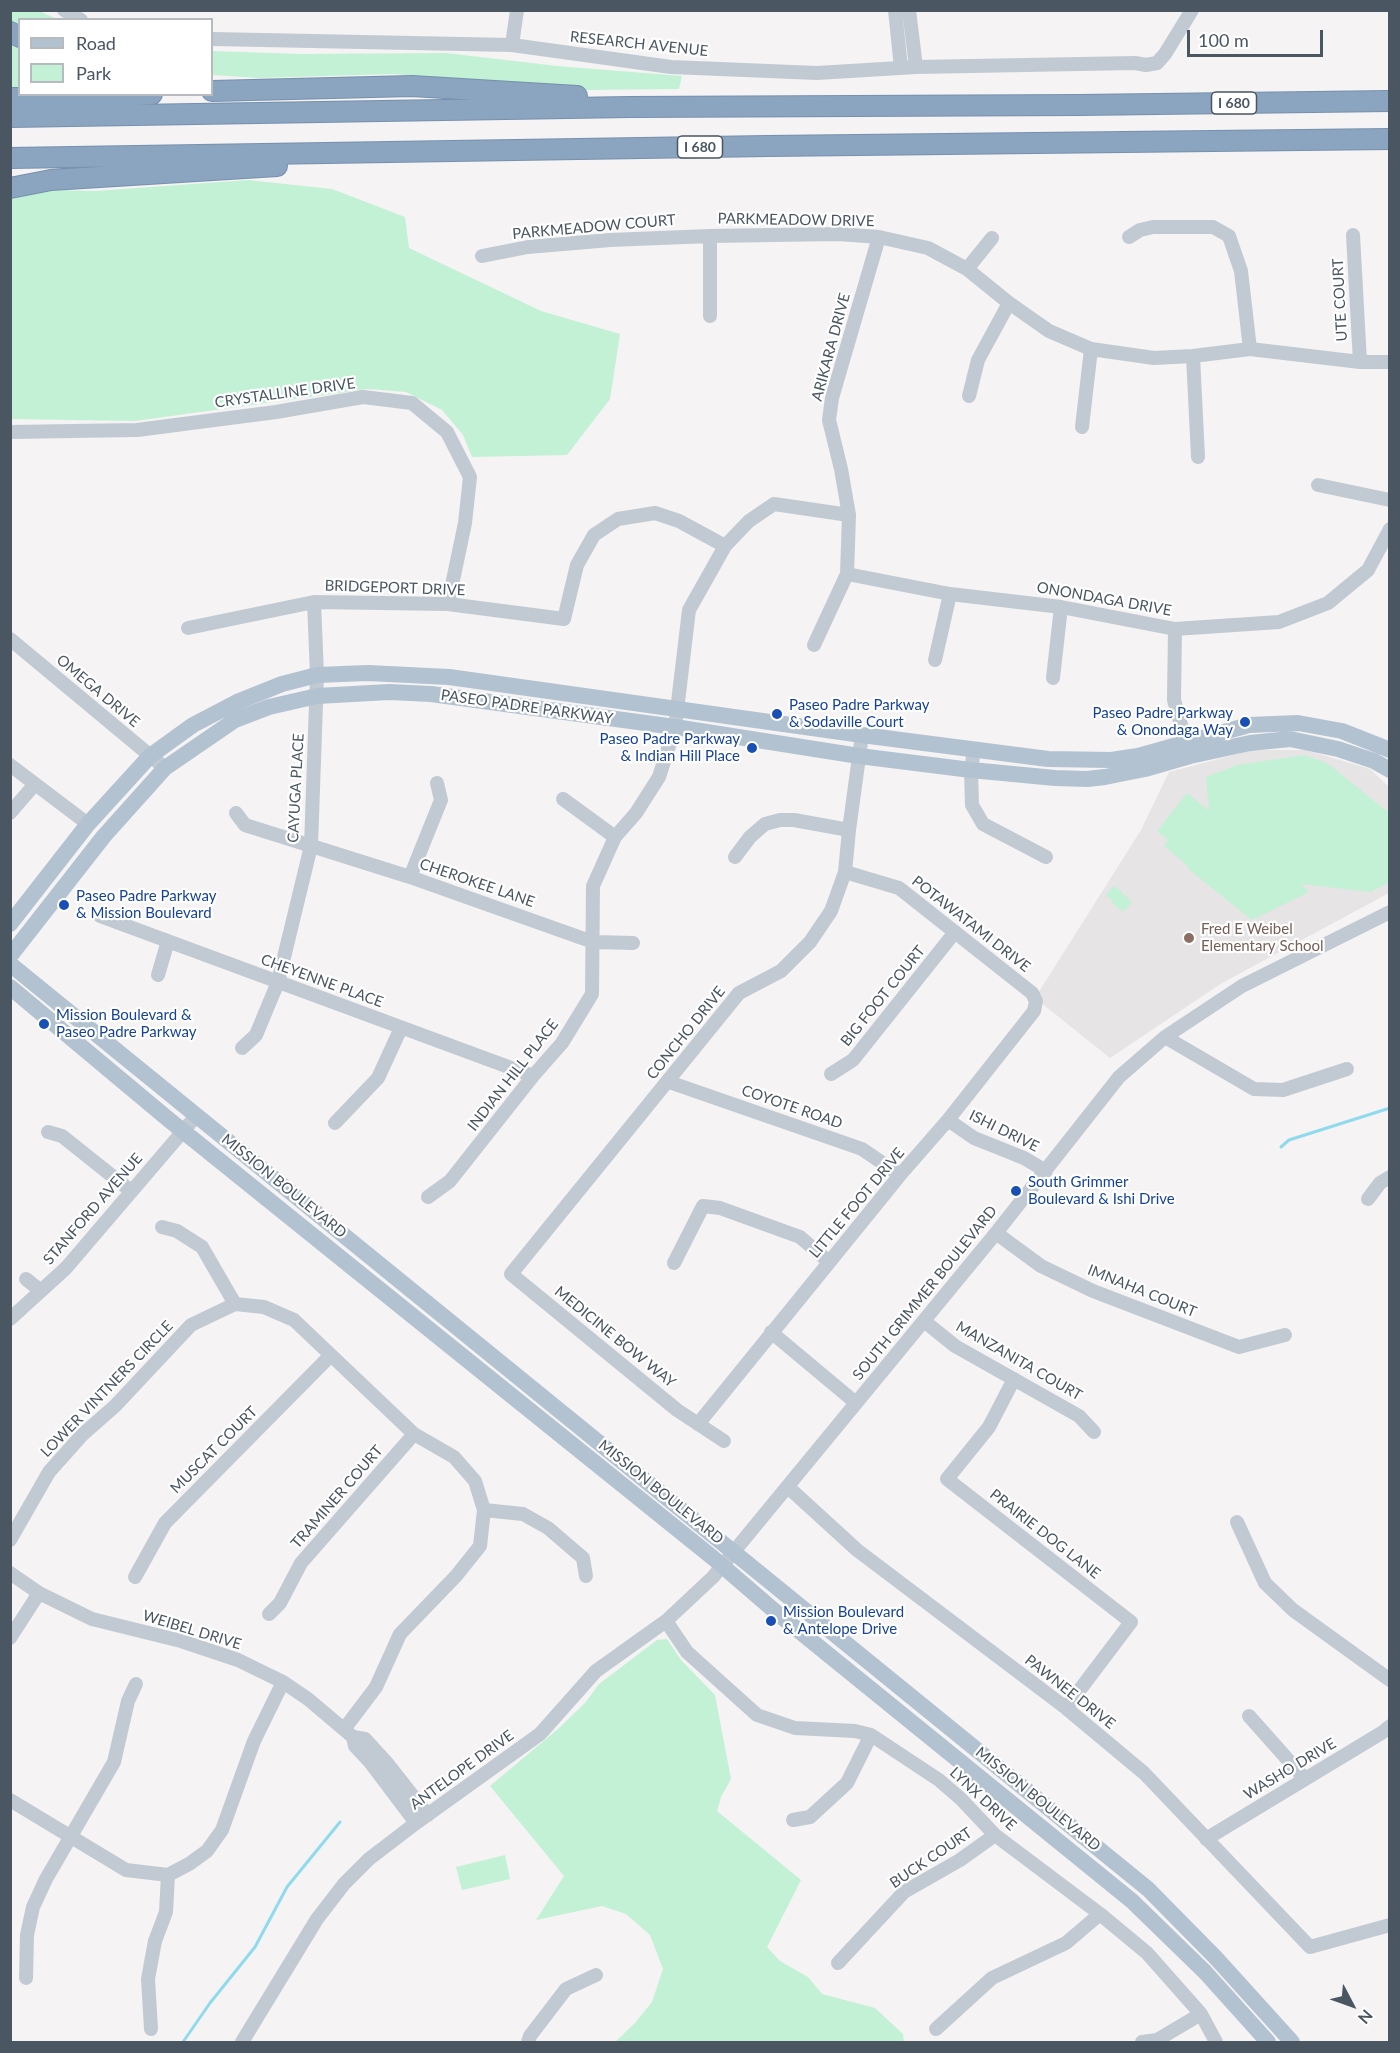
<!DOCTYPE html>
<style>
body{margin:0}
#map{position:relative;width:1400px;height:2053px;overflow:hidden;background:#f5f3f3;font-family:Lato,sans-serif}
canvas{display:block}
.frame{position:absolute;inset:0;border:12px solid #4a5661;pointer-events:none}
.legend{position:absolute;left:18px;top:18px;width:195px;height:78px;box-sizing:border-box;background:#fff;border:2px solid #b7bbc0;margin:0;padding:8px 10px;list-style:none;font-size:18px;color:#4a5661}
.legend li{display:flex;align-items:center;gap:12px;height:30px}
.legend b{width:30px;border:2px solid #b7bbc0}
.north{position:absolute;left:1322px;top:1975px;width:60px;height:60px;-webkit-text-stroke:4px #fff;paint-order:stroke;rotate:131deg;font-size:16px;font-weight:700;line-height:24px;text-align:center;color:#4a5661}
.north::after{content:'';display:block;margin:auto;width:21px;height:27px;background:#4a5661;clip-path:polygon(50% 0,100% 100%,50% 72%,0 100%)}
.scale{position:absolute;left:1187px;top:30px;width:136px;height:27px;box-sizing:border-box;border:3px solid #4a5661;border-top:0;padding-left:8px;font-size:18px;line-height:21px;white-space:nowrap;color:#4a5661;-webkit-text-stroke:4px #fff;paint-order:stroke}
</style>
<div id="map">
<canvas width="1400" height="2053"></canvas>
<div class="frame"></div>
<ul class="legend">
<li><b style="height:8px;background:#b3c2d1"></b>Road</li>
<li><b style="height:16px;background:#c3f1d5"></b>Park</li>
</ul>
<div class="north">N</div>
<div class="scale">100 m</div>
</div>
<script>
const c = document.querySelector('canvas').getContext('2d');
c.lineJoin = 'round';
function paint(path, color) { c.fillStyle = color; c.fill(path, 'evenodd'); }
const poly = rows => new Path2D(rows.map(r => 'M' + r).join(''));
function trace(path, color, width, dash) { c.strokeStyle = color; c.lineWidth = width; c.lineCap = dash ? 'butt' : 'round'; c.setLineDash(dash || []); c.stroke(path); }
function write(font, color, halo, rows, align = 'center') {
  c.font = font + ' Lato,sans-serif'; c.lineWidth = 4.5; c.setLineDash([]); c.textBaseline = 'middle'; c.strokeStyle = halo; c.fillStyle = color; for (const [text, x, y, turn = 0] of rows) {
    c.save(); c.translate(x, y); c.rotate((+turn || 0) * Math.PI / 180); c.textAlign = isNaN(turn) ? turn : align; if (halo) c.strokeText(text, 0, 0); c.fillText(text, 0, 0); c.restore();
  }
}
const education = poly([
 [1253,750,1306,750,1370,769,1389,787,1389,893,1222,983,1110,1058,1035,998,1141,830,1169,772]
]);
const green = poly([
 [10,11,39,11,57,19,20,20,19,90,11,90],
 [212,51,300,54,446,53,557,66,682,76,679,89,584,90,394,74,258,78,212,75],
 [248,180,332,189,405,217,409,248,541,311,620,334,610,399,567,455,472,457,463,435,442,410,406,392,368,389,135,421,11,419,11,189,95,191],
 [1304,755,1327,763,1389,813,1389,882,1371,892,1301,884,1309,892,1252,920,1187,868,1188,866,1164,846,1168,840,1157,831,1187,793,1209,811,1206,777,1237,765],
 [1112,887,1116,887,1132,902,1123,912,1112,903,1113,901,1106,895],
 [667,1639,681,1660,715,1695,731,1779,721,1797,717,1811,801,1880,767,1947,780,1961,808,1977,822,1994,875,2008,903,2034,904,2042,615,2042,634,2024,652,2002,663,1969,650,1935,626,1914,602,1906,536,1920,564,1876,490,1786,558,1729,585,1703,599,1684,657,1640],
 [505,1855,510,1879,462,1890,456,1867]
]);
const stream = poly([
 [1281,1147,1289,1140,1390,1108],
 [183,2042,210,2003,255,1947,287,1887,340,1822]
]);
const minor = poly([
 [64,10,81,20],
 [895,10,901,68],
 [909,10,916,67],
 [212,39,512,45,671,67,817,73,916,67,1135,63,1146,65,1157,63,1165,54,1192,10],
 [512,45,517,10],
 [1353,235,1360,362],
 [1129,237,1140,230,1153,227,1213,227,1229,236,1241,271,1250,349],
 [482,256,528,247,610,240,710,236,838,234,879,237,928,248,967,269,1009,303,1049,331,1091,349,1154,358,1193,356,1250,349,1360,362,1390,362],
 [967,269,992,238],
 [710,316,710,236],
 [1193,356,1198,457],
 [969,396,978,360,1009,303],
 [1082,427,1091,349],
 [10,432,137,430,276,412,363,397,412,403,447,432,470,477,465,523,448,604],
 [1318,485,1390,500],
 [847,574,950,594,1061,607,1175,629,1279,622,1328,603,1368,570,1390,529],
 [188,628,314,602,448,604,564,619,577,565,594,535,618,519,655,513,679,521,725,546],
 [1175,629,1174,700,1188,750],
 [10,639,165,768],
 [814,645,847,574,849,515,841,469,829,420,832,398,879,237],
 [935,660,950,594],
 [1053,678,1061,607],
 [974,750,971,770,972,805,983,824,1046,857],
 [10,765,88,824],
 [563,799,615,837],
 [10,813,35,784],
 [236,813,245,825,410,877,593,942,633,943],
 [735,857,750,837,765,824,780,820,794,820,849,830],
 [410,877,441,800,437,783],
 [100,916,533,1076],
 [158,975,168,941],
 [1165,1037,1254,1089,1283,1090,1347,1069],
 [242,1048,256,1035,278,982,311,846,317,675,314,602],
 [831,1074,853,1060,955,932],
 [669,1082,862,1149,900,1175],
 [948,1120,974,1138,1024,1158,1046,1171],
 [335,1123,378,1078,401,1028],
 [48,1132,62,1136,131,1191],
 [428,1197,450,1181,533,1076,562,1043,592,994,593,886,615,837,636,813,659,777,675,727,689,610,725,546,749,521,774,504,849,515],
 [1368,1199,1380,1183,1390,1177],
 [162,1227,177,1231,202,1247,235,1304],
 [996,1233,1041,1266,1093,1291,1239,1347,1285,1335],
 [674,1263,703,1206,720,1208,800,1237,829,1262],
 [26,1279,41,1291],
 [10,1319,66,1268,196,1116],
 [924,1321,955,1346,1079,1416,1094,1432],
 [771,1332,856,1403],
 [1014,1379,989,1427,947,1479,1131,1622,1066,1708],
 [698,1424,900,1175,948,1120,1034,1011,1036,1001,1032,993,899,888,845,872],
 [724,1441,677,1410,511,1274,739,993,781,971,810,942,831,911,845,872,849,830,862,735],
 [788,1487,857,1550,1066,1708,1144,1773,1310,1947,1390,1925],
 [484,1510,523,1514,548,1528,583,1558,586,1576],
 [1237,1522,1265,1583,1293,1610,1390,1680],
 [10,1540,49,1472,82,1435,115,1406,191,1325,235,1304,264,1307,294,1320,414,1434,454,1457,475,1481,484,1510,480,1546,456,1576,400,1634,376,1687,345,1728],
 [10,1573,39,1593,92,1619,181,1641,238,1660,283,1682,308,1699,353,1737,365,1739,387,1763,428,1815],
 [135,1577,165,1523,330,1356],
 [269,1614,280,1603,301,1563,414,1434],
 [666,1621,687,1652,757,1715,795,1728,855,1731,871,1735,939,1780,961,1799,995,1835,1100,1914,1147,1953,1201,2014,1216,2042],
 [10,1638,39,1593],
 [1249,1716,1305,1779],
 [353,1737,355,1746,370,1762,416,1823],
 [10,1800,126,1870,168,1875,189,1864,207,1851,222,1830,254,1741,283,1682],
 [793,1820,810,1817,847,1783,871,1735],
 [1206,1839,1383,1732,1390,1726],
 [838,1963,904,1892,960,1860,995,1835],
 [26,1978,27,1935,33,1907,46,1879,114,1762,128,1701,136,1684],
 [151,2029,148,1979,155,1941,166,1912,168,1875],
 [936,2029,992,1978,1066,1943,1100,1914],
 [242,2042,317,1919,344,1884,369,1859,416,1823,540,1734,596,1671,666,1621,713,1577,996,1233,1119,1077,1165,1037,1242,986,1390,912],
 [528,2042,530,2036,566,1989,596,1975],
 [1142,2042,1157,2040,1201,2014]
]);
const major = poly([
 [10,924,88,824,150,756,193,725,237,702,282,684,317,675,368,673,449,677,862,735,1048,759,1111,760,1138,756,1249,725,1298,723,1342,731,1390,750],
 [10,956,104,836,165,768,235,720,269,707,317,696,389,692,431,694,675,727,859,756,971,770,1055,778,1087,779,1105,777,1145,769,1190,756,1250,743,1290,739,1338,749,1374,761,1390,770],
 [10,964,1148,1889,1216,1958,1292,2042],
 [10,987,168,1119,712,1557,777,1613,1132,1901,1205,1972,1268,2042]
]);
const highway = poly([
 [10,32,20,37],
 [212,91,412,86,577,96],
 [10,98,87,98,152,94],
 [10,117,630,107,1079,105,1390,101],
 [10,158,768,146,1390,139],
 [10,188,51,180,277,166]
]);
const markers = [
 [777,714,6,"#1a4fb4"],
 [1245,722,6,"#1a4fb4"],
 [752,748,6,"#1a4fb4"],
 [64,905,6,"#1a4fb4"],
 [1189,938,6,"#8d6e63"],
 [44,1024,6,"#1a4fb4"],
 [1016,1191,6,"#1a4fb4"],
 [771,1621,6,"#1a4fb4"]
];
const shields = [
 [1234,103,45],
 [700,147,45]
];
const shieldNames = [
 ["I 680",1234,103],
 ["I 680",700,147]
];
const streetNames = [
 ["RESEARCH AVENUE",639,44,6],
 ["PARKMEADOW DRIVE",796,220,1],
 ["PARKMEADOW COURT",594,227,-5],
 ["UTE COURT",1340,300,-93],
 ["ARIKARA DRIVE",831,347,-75],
 ["CRYSTALLINE DRIVE",285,393,-8],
 ["BRIDGEPORT DRIVE",395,588,2],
 ["ONONDAGA DRIVE",1104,599,10],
 ["OMEGA DRIVE",98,691,40],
 ["PASEO PADRE PARKWAY",527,707,8],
 ["CAYUGA PLACE",296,788,-87],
 ["CHEROKEE LANE",477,883,19],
 ["POTAWATAMI DRIVE",971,924,38],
 ["CHEYENNE PLACE",322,981,20],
 ["BIG FOOT COURT",883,996,-51],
 ["CONCHO DRIVE",686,1033,-51],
 ["INDIAN HILL PLACE",513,1075,-52],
 ["COYOTE ROAD",792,1107,19],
 ["ISHI DRIVE",1004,1131,26],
 ["MISSION BOULEVARD",284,1186,39],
 ["LITTLE FOOT DRIVE",857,1203,-50],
 ["STANFORD AVENUE",93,1209,-49],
 ["IMNAHA COURT",1142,1291,22],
 ["SOUTH GRIMMER BOULEVARD",925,1293,-51],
 ["MEDICINE BOW WAY",615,1337,39],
 ["MANZANITA COURT",1019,1361,30],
 ["LOWER VINTNERS CIRCLE",107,1389,-46],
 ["MUSCAT COURT",214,1450,-45],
 ["MISSION BOULEVARD",661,1492,39],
 ["TRAMINER COURT",337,1497,-49],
 ["PRAIRIE DOG LANE",1045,1534,38],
 ["WEIBEL DRIVE",192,1630,17],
 ["PAWNEE DRIVE",1070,1692,38],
 ["WASHO DRIVE",1290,1769,-31],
 ["ANTELOPE DRIVE",462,1770,-36],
 ["LYNX DRIVE",983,1799,43],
 ["MISSION BOULEVARD",1038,1799,39],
 ["BUCK COURT",931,1858,-34]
];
const transitNames = [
 ["Paseo Padre Parkway",789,705],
 ["& Sodaville Court",789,722],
 ["Paseo Padre Parkway",1233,713,"right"],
 ["& Onondaga Way",1233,730,"right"],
 ["Paseo Padre Parkway",740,739,"right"],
 ["& Indian Hill Place",740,756,"right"],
 ["Paseo Padre Parkway",76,896],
 ["& Mission Boulevard",76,913],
 ["Mission Boulevard &",56,1015],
 ["Paseo Padre Parkway",56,1032],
 ["South Grimmer",1028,1182],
 ["Boulevard & Ishi Drive",1028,1199],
 ["Mission Boulevard",783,1612],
 ["& Antelope Drive",783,1629]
];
const educationNames = [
 ["Fred E Weibel",1201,929],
 ["Elementary School",1201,946]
];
paint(education, '#e6e4e5');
paint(green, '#c3f1d5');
trace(stream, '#90daee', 3);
trace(highway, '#7690ad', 22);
trace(minor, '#c1cad2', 14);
trace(major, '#b3c2d1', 16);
trace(highway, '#8ba5c1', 20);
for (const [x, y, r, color] of markers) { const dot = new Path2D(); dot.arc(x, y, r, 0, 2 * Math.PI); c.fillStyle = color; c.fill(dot); trace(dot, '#fff', 2); }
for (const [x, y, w] of shields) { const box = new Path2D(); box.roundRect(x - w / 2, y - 11, w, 22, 4.5); c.fillStyle = '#fff'; c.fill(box); trace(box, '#4a5661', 1.5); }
write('bold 14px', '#4a5661', null, shieldNames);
write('15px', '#4a5661', '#fff', streetNames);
write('15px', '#164399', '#fff', transitNames, 'left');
write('15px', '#785e54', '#fff', educationNames, 'left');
</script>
